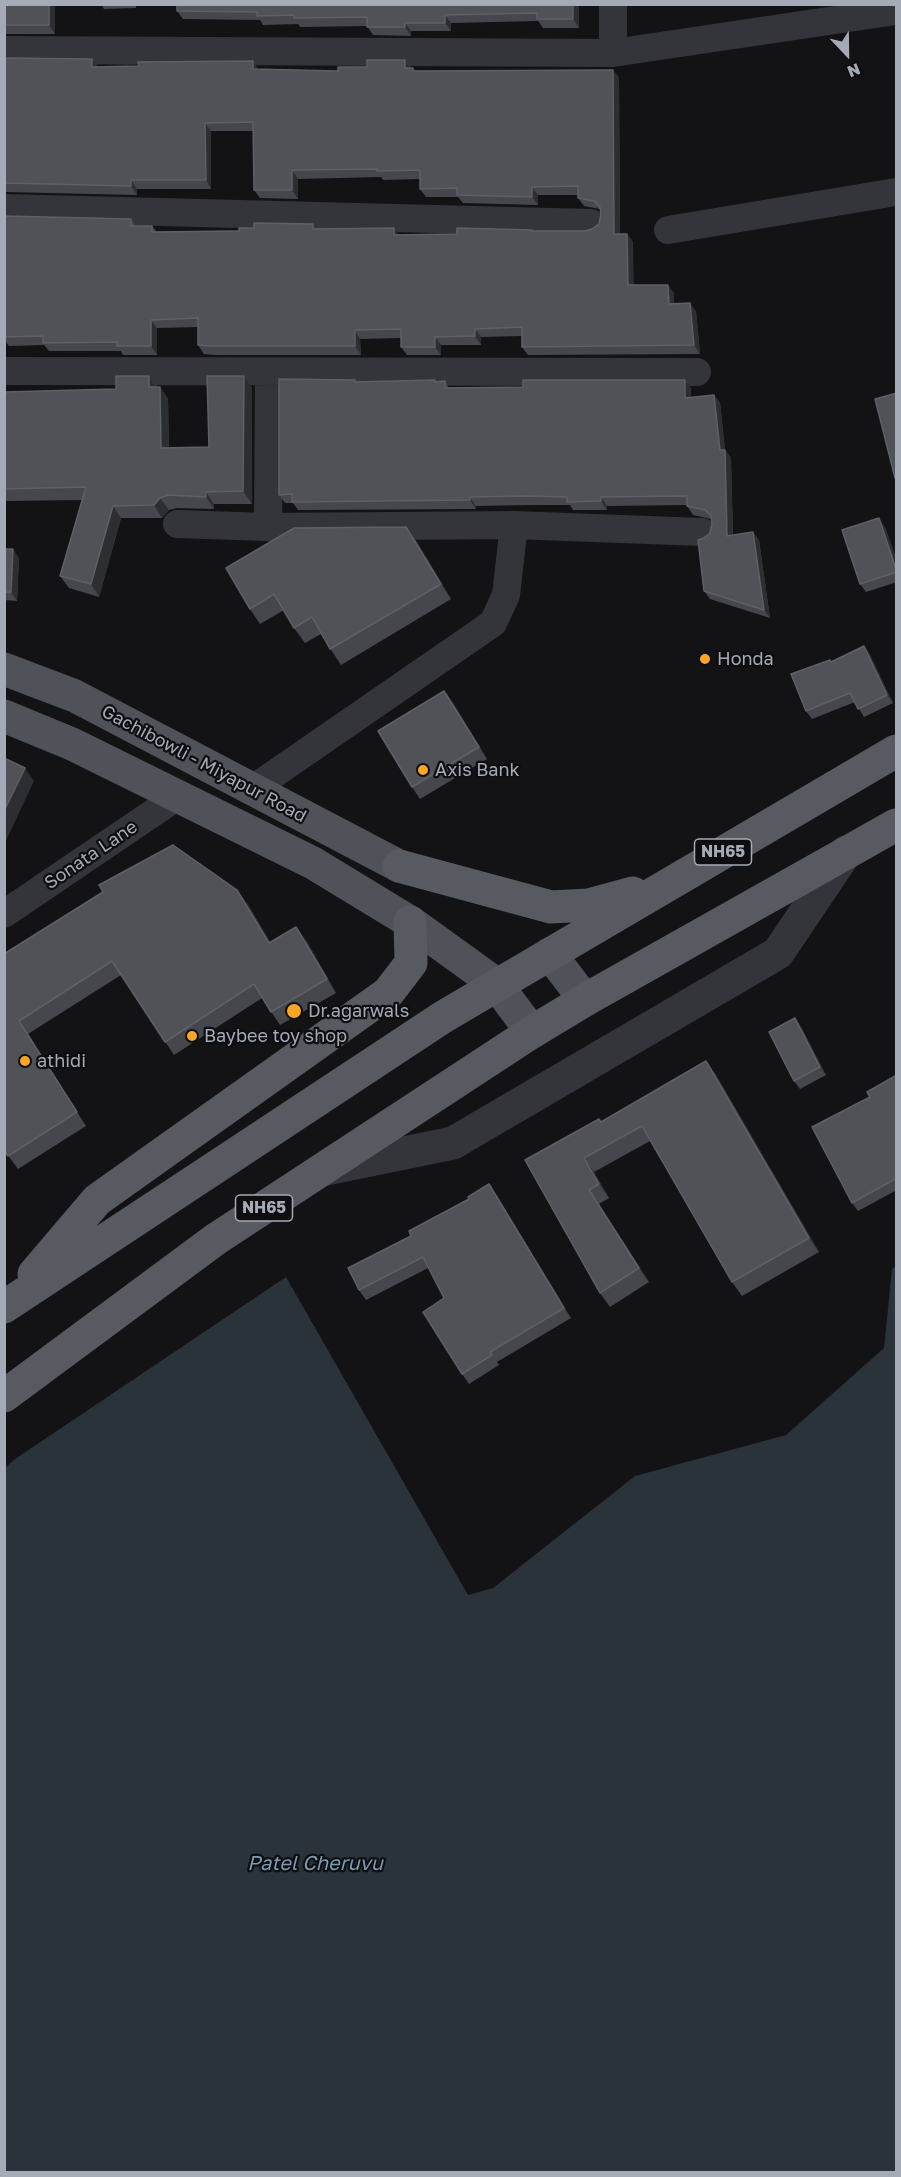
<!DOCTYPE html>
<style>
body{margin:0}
#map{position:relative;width:901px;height:2177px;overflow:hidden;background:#131315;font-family:"Golos Text",sans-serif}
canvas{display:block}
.frame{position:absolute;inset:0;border:6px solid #a4aab6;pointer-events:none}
.north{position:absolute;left:817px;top:24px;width:60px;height:60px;-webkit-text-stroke:4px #0e0e10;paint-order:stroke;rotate:158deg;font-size:16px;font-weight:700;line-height:24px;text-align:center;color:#a4aab6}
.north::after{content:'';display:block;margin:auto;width:21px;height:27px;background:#a4aab6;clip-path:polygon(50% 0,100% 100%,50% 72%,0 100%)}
</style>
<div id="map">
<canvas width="901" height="2177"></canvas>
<div class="frame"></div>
<div class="north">N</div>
</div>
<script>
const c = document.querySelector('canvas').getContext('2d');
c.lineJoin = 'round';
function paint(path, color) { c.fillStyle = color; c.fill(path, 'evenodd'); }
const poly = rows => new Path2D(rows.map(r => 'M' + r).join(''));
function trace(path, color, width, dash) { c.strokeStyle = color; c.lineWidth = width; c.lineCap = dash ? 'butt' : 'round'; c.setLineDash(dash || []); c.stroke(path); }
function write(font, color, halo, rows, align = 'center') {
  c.font = font + ' "Golos Text",sans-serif'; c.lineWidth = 4.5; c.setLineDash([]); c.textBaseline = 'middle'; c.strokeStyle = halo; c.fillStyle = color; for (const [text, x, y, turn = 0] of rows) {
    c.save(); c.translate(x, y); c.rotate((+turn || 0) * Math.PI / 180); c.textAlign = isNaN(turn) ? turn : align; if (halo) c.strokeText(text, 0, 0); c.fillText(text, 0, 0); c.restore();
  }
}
const water = poly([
 [896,1266,896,2172,5,2172,4,1469,15,1459,286,1277,468,1595,493,1588,635,1476,786,1435,884,1348,892,1269]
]);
const minor = poly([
 [613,4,613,53],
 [4,50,613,53,896,11],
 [4,208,591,223],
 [668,230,896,192],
 [4,371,697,372],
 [177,524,268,527,514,525,506,595,493,623,251,790],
 [514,525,702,532],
 [268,527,269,372],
 [4,914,178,796]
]);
const tertiary = poly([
 [326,1169,453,1143,778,953,846,852]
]);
const primary = poly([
 [4,669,75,696,399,866],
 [4,716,72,744,313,863,410,922,496,984,532,1032],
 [550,954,585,1000]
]);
const trunk = poly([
 [399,866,551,907,589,905,633,893],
 [34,1274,97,1200,388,993,411,963,410,922],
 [4,1307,443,1017,896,751],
 [4,1396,216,1239,532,1032,585,1000,896,825]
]);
const wall = poly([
 [4,4,55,4,55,34,4,34],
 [101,4,136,4,136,8,104,9],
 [177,4,579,4,579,28,543,28,538,21,451,23,451,31,411,31,411,36,373,35,367,26,300,27,298,24,263,25,260,20,183,19,177,11],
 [4,58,92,59,98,67,259,69,338,71,405,60,411,68,416,71,613,70,619,78,620,234,627,234,633,242,633,285,674,293,674,304,696,311,700,354,528,355,522,347,522,336,481,337,481,345,441,345,441,355,407,355,401,347,401,338,360,339,361,355,215,355,204,354,198,345,198,327,157,328,157,355,123,355,121,351,49,351,44,345,9,346,4,340,4,216,131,219,136,226,152,226,157,232,316,229,398,235,585,231,592,229,599,224,601,214,600,209,584,206,578,198,578,195,538,195,538,205,463,203,458,197,426,197,420,189,420,179,383,180,381,177,298,179,298,199,260,198,254,190,253,131,211,131,211,189,137,189,137,195,4,192],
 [149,376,157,387,160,387,168,399,169,448,209,447,252,388,252,504,214,504,214,509,177,508,169,510,162,518,121,518,99,597,69,588,60,576,82,500,4,501,4,392,116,389],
 [445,381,449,388,691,388,691,398,714,395,720,403,725,450,731,458,733,535,753,532,759,540,770,618,710,599,704,591,704,538,710,533,712,524,711,519,693,515,687,506,687,505,607,506,607,510,573,510,570,505,531,505,476,506,476,509,298,510,293,503,285,503,279,495,357,382],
 [885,527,897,561,897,582,866,592,860,584],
 [417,542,451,599,341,665,321,634,305,643,294,628,284,610,260,624,250,609,226,568],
 [4,549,19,558,17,601,4,600],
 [864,646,870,655,893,703,864,717,855,702,812,719,806,711,830,660,832,662],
 [453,703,487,759,420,799,412,787],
 [247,903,270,942,306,940,336,993,280,1025,262,998,174,1055,121,975,28,1034,86,1126,18,1169,4,1150,4,954],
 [795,1018,801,1027,826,1075,800,1089,794,1081],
 [706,1061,716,1075,819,1252,742,1296,732,1282,650,1141,594,1172,609,1198,599,1204,649,1282,610,1307,600,1293,525,1160,601,1122],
 [897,1075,897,1190,858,1211,852,1203,870,1097],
 [489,1184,571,1318,497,1362,499,1365,469,1384,462,1374,444,1298,428,1268,366,1300,359,1290,411,1236,469,1199]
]);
const shadedWall = poly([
 [49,4,55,4,55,34,49,25],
 [573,4,579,4,579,28,573,19],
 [445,15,451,23,451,31,445,23],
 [405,23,411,31,411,36,405,27],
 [92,59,98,67,92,67],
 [405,60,411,69,405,68],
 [253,61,259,70,253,69],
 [613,70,619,78,620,242,614,234],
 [205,123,211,131,211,189,206,180],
 [292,170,298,179,298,199,292,190],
 [131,180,137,189,137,195,131,186],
 [532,187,538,195,538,205,532,197],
 [394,228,400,236,394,235],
 [627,234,633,242,634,294,628,285],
 [668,285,674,293,674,313,669,304],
 [690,303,696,311,700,354,694,345],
 [151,320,157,328,157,355,151,346],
 [475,329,481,337,481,345,475,336],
 [355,330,360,339,361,355,355,346],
 [435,337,441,345,441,355,435,347],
 [149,376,157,388,149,387],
 [244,376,252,388,252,504,243,491],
 [685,380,691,388,691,407,685,398],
 [160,387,168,399,169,460,161,448],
 [714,395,720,403,725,451,725,450,731,458,733,544,727,536,720,450],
 [206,492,214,504,214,509,206,497],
 [470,497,476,506,476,509,470,500],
 [601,497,607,506,607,510,601,501],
 [160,498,169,510,162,518,154,505],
 [113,506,121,518,99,597,91,584],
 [879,518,885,527,897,561,897,571],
 [406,527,417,542,451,599,441,584],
 [753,532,759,540,770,618,764,610],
 [13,549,19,558,17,601,11,592],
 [864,646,870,655,893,703,887,695],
 [444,691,453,703,487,759,479,747],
 [25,768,34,781,4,845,4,811],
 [237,890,247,903,278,956,269,943],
 [296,927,306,940,336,993,327,979],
 [795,1018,801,1027,826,1075,820,1067],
 [19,1021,28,1034,86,1126,77,1112],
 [706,1061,716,1075,819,1252,809,1238],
 [584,1158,594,1172,609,1198,599,1184],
 [489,1184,496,1194,571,1318,564,1308],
 [589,1190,599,1204,649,1282,639,1268]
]);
const building = poly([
 [4,4,49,4,49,25,4,25,4,4],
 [177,4,573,4,573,19,537,19,537,13,445,15,445,23,405,23,405,27,367,27,367,17,294,18,294,15,257,16,257,12,177,11,177,4],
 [4,58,92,59,92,67,139,66,138,62,253,61,253,69,338,71,338,67,367,67,367,60,405,60,405,68,413,68,413,71,613,70,614,234,627,234,628,285,668,285,669,304,690,303,694,345,522,347,522,327,475,329,475,336,435,337,435,347,401,347,401,329,355,330,355,346,209,346,198,345,198,318,151,320,151,346,117,346,117,342,43,343,43,336,4,337,4,216,131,219,131,226,152,226,152,232,239,231,239,228,254,228,254,223,313,224,313,229,394,228,394,235,457,234,457,228,532,230,532,231,585,231,592,229,599,224,601,214,600,207,594,201,578,198,578,186,532,187,532,197,457,195,457,188,420,189,420,170,377,171,377,169,292,170,292,190,254,190,253,122,205,123,206,180,131,180,131,186,4,183,4,58],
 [116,376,149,376,149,387,160,387,161,448,209,447,207,376,244,376,243,491,206,492,206,497,168,495,160,498,154,505,113,506,91,584,60,576,86,487,4,489,4,392,116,389,116,376],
 [279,379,355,380,355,382,435,380,435,382,445,381,445,388,523,387,523,380,685,380,685,398,714,395,720,450,725,450,727,536,753,532,764,610,704,591,698,540,704,538,710,533,712,524,711,516,705,510,687,506,687,496,601,497,601,501,567,502,567,497,525,496,470,497,470,500,292,502,292,494,279,495,279,379],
 [897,393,897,478,895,478,875,399,897,393],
 [879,518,897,572,860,584,842,530,879,518],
 [406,527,441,584,330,649,312,617,294,628,274,594,250,609,226,568,294,528,406,527],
 [4,549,13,549,11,592,4,592,4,549],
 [864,646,887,695,858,709,850,693,806,711,791,674,830,660,831,662,864,646],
 [444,691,479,747,412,787,378,731,444,691],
 [4,758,25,768,4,811,4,758],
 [173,845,237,890,269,943,296,927,327,979,271,1012,254,984,165,1042,112,961,19,1021,77,1112,8,1156,4,1150,4,954,103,892,99,885,173,845],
 [795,1018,820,1067,794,1081,769,1032,795,1018],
 [706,1061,809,1238,732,1282,642,1126,584,1158,599,1184,589,1190,639,1268,600,1293,525,1160,599,1119,601,1122,706,1061],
 [897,1075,897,1178,852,1203,812,1127,870,1097,867,1092,897,1075],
 [489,1184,564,1308,490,1352,492,1355,462,1374,423,1312,444,1298,423,1257,359,1290,348,1268,411,1236,409,1231,469,1199,468,1197,489,1184]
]);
const markers = [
 [705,659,6,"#f9a626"],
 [423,770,6,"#f9a626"],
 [294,1011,8,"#f9a626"],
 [192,1036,6,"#f9a626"],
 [25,1061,6,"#f9a626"]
];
const shields = [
 [723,852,57],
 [264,1208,57]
];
const shieldNames = [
 ["NH65",723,852],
 ["NH65",264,1208]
];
const poiNames = [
 ["Honda",717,659],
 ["Axis Bank",435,770],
 ["Dr.agarwals",308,1011],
 ["Baybee toy shop",204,1036],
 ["athidi",37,1061]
];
const streetNames = [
 ["Gachibowli - Miyapur Road",204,764,28],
 ["Sonata Lane",91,855,-34]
];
const waterNames = [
 ["Patel Cheruvu",315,1864]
];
paint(water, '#293339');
trace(minor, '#34353a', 28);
trace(tertiary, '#34353a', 33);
trace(primary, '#505259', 33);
trace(trunk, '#585a62', 33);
paint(wall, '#46474d');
paint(shadedWall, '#2d2e32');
paint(building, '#505258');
trace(building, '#5d6067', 1.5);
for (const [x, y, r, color] of markers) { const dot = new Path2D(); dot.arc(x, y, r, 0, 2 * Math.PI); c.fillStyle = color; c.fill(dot); trace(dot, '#0e0e10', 2); }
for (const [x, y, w] of shields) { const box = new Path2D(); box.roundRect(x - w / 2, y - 13, w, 26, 4.5); c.fillStyle = '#0e0e10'; c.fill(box); trace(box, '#a4aab6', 1.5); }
write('bold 16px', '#a4aab6', null, shieldNames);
write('18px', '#a4aab6', '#0e0e10', poiNames, 'left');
write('18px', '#a4aab6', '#0e0e10', streetNames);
write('italic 20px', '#799bb3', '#0e0e10', waterNames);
</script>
